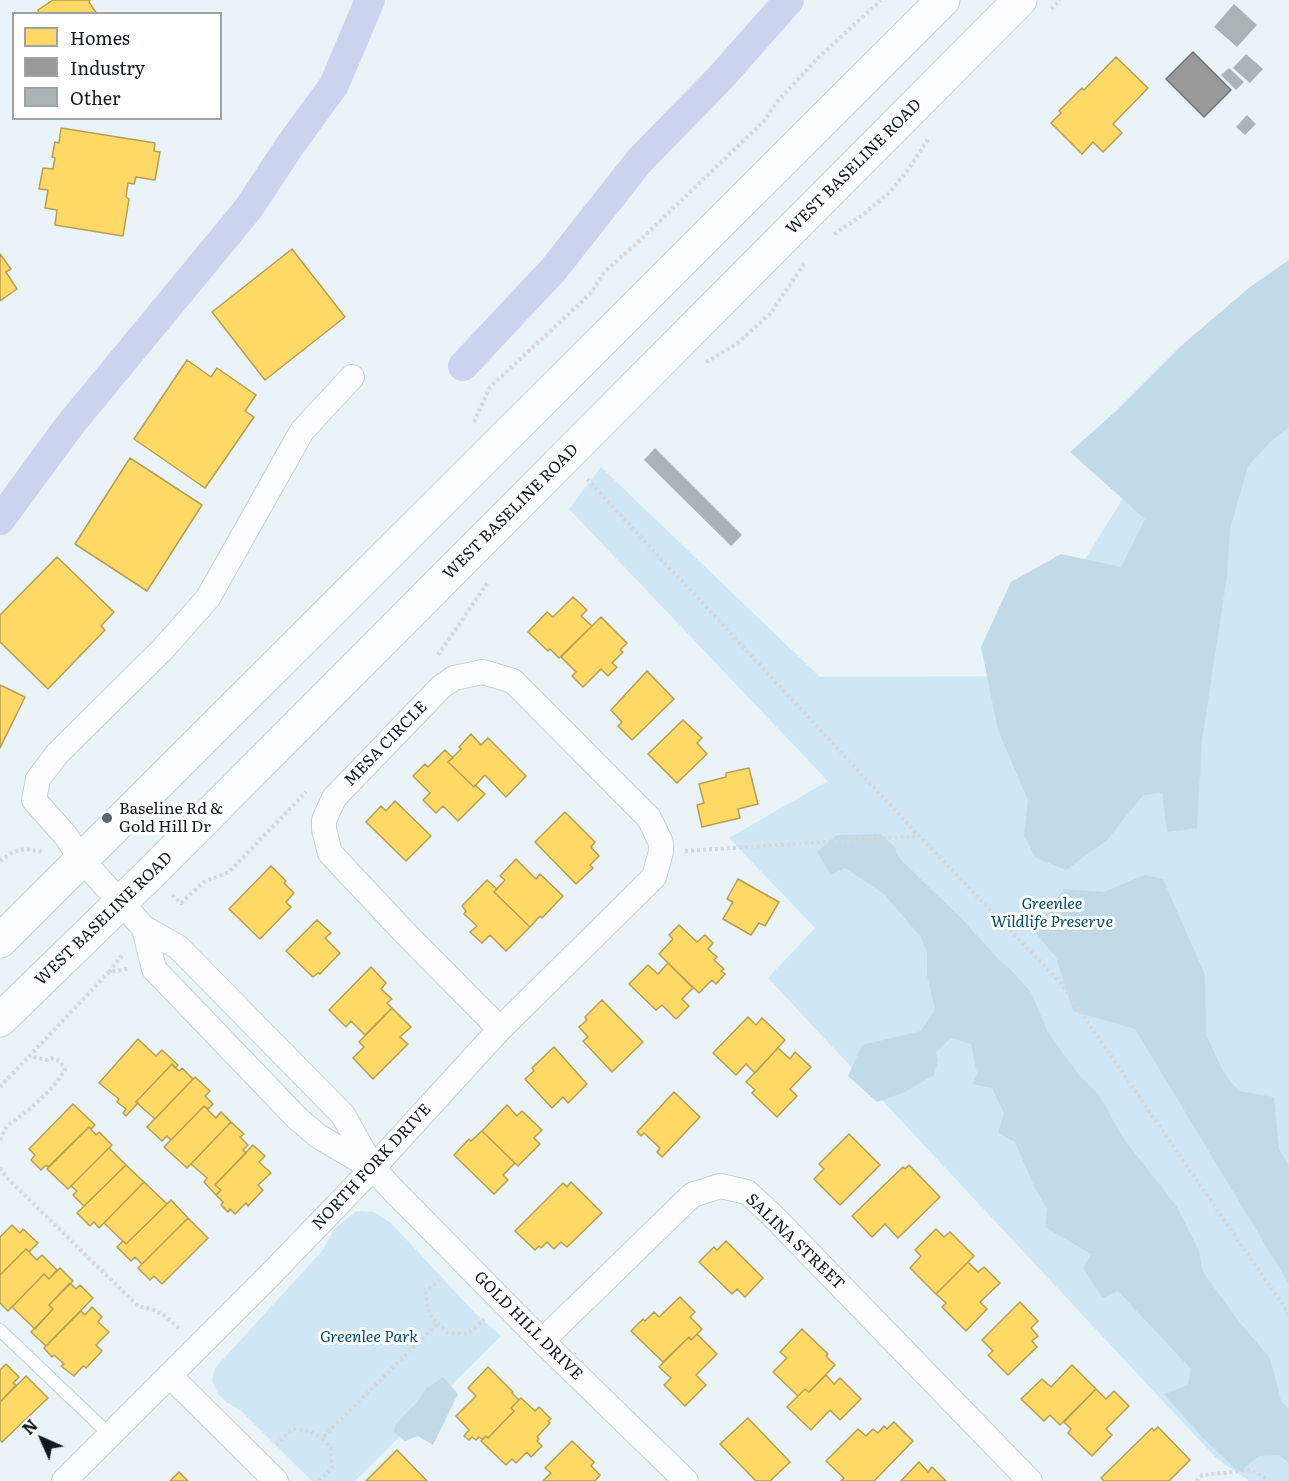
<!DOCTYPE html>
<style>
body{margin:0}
#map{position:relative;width:1289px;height:1481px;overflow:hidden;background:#eaf3f8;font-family:Literata,serif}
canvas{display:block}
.legend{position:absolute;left:12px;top:12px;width:210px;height:108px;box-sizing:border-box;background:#fff;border:2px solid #9fa3a5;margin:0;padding:8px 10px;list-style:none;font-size:18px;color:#0f191f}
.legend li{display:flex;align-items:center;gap:12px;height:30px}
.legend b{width:30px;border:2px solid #9fa3a5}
.north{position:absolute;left:12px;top:1409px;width:60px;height:60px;-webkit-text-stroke:4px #fff;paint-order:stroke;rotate:315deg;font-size:16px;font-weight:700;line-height:24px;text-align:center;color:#0f191f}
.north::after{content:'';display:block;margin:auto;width:21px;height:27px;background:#0f191f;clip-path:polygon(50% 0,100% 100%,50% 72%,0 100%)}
</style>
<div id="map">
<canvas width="1289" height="1481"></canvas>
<ul class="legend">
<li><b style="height:16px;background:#ffd966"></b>Homes</li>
<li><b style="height:16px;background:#999"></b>Industry</li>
<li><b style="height:16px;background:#aab4b7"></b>Other</li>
</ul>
<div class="north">N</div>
</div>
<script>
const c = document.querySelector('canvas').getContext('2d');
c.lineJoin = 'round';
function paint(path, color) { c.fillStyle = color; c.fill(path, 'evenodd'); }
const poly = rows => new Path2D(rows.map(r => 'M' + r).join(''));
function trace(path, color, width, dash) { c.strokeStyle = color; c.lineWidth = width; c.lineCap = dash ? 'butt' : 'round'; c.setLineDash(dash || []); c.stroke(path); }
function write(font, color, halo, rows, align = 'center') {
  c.font = font + ' Literata,serif'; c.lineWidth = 6; c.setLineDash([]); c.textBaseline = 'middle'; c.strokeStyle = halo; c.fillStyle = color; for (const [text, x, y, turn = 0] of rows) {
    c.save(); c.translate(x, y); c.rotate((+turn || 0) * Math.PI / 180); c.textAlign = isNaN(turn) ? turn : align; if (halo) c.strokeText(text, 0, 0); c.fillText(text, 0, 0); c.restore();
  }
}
const green = poly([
 [1289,317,1289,1481,1249,1481,1216,1458,768,978,815,928,729,838,828,781,569,509,601,467,820,677,1012,676,1122,500,1275,328],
 [357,1211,374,1212,391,1223,474,1312,501,1336,355,1481,312,1481,239,1409,227,1403,218,1394,212,1381,215,1368,322,1251,336,1227]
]);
const forest = poly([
 [1289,260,1289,427,1271,441,1248,466,1230,529,1227,576,1202,740,1197,828,1167,832,1162,793,1143,795,1107,840,1066,870,1036,858,1024,836,1028,800,998,730,981,647,1011,582,1061,554,1121,567,1145,519,1070,452,1116,411,1182,345,1250,287],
 [880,834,896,848,896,853,903,862,961,918,1000,961,1008,967,1031,992,1048,1033,1079,1075,1099,1095,1123,1138,1177,1207,1199,1251,1203,1272,1239,1322,1270,1358,1281,1401,1289,1409,1289,1463,1279,1455,1259,1456,1239,1472,1204,1439,1164,1394,1188,1385,1191,1369,1118,1291,1103,1298,1083,1268,1091,1254,1045,1227,1047,1209,1034,1186,1015,1142,998,1133,1004,1113,992,1088,972,1084,977,1073,971,1044,951,1038,936,1052,938,1060,934,1075,905,1092,877,1102,848,1076,862,1045,921,1031,935,1010,927,975,927,953,921,937,884,894,845,868,831,875,817,852,837,835],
 [1144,875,1163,879,1205,975,1206,1035,1225,1075,1239,1091,1274,1097,1279,1149,1289,1166,1289,1284,1135,1029,1073,1011,1056,957,1034,931,1064,889,1104,892],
 [443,1377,458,1394,433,1445,418,1436,405,1441,394,1432,395,1425,417,1402,426,1389]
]);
const homes = poly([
 [53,0,90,0,89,2,97,14,39,14,38,10,53,0],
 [1116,57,1148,88,1113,124,1122,133,1103,152,1093,142,1082,154,1051,123,1061,113,1059,111,1082,88,1084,90,1116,57],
 [61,128,155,143,154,151,160,152,155,180,136,177,134,184,128,183,126,197,129,199,123,236,55,225,57,210,45,208,48,190,39,189,43,168,53,169,55,158,52,157,55,142,59,143,61,128],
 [292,249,345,317,265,380,212,312,292,249],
 [0,254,11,269,6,272,17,289,0,301,0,254],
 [187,360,211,377,217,368,256,395,245,411,254,417,205,488,134,439,187,360],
 [130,458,202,505,147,591,75,544,130,458],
 [57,557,114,612,101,626,105,630,48,689,0,642,0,615,57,557],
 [573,597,587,610,581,616,592,626,559,658,550,649,548,651,528,632,547,612,553,617,573,597],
 [601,617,627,643,620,650,623,652,612,663,617,667,608,676,601,669,583,687,572,676,576,672,561,657,601,617],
 [647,671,674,699,632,740,618,726,622,722,611,710,647,671],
 [0,685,25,697,0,748,0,685],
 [683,720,702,738,697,743,707,754,677,783,648,754,683,720],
 [471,734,481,745,488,738,526,776,506,797,485,775,474,787,448,762,461,749,459,747,471,734],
 [445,750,453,758,448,762,474,787,475,785,485,794,458,821,443,806,436,813,423,800,430,793,413,776,425,764,428,767,445,750],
 [749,768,758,804,738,809,740,818,702,827,697,805,704,803,699,784,726,777,726,773,749,768],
 [395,801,431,836,406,861,366,822,381,806,386,811,395,801],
 [565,812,595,842,591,847,599,856,590,865,593,868,576,884,535,842,565,812],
 [516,859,536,879,540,874,563,896,542,918,540,916,530,927,494,892,505,880,500,876,516,859],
 [271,866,286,881,284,883,294,893,286,902,291,907,260,939,229,909,271,866],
 [738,879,779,902,765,926,759,923,751,935,723,919,733,902,727,899,738,879],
 [487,880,497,889,494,892,530,927,506,951,490,935,482,943,470,932,477,926,464,914,466,911,462,906,487,880],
 [317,920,331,933,325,938,340,953,320,974,318,973,313,977,286,951,317,920],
 [679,925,697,942,705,935,713,943,708,949,717,957,714,960,724,969,721,971,725,974,716,984,712,980,699,993,659,954,673,939,669,935,679,925],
 [668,963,693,988,682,999,689,1006,676,1019,662,1005,656,1010,629,984,648,965,658,974,668,963],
 [371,967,386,983,381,989,392,999,387,1003,392,1008,365,1035,351,1021,346,1027,329,1010,371,967],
 [602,1000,643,1042,612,1072,583,1041,588,1037,579,1027,587,1020,585,1017,602,1000],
 [392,1008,411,1027,400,1037,408,1044,373,1079,353,1058,364,1047,359,1042,392,1008],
 [748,1017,756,1025,762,1018,785,1040,755,1073,746,1064,736,1075,713,1053,748,1017],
 [138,1039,156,1056,162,1050,178,1065,175,1068,172,1064,136,1102,138,1103,126,1116,123,1113,126,1109,117,1102,119,1099,99,1083,138,1039],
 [554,1047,587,1084,568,1103,563,1097,552,1108,525,1079,534,1071,532,1068,554,1047],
 [778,1048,790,1059,795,1052,811,1067,790,1089,797,1096,777,1117,752,1093,755,1090,746,1082,778,1048],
 [172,1064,179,1071,182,1068,193,1079,155,1119,136,1102,172,1064],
 [195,1077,210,1091,205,1096,213,1104,208,1109,204,1106,171,1140,167,1136,162,1141,147,1127,195,1077],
 [674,1092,700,1117,662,1157,657,1152,660,1148,644,1133,641,1136,637,1132,674,1092],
 [73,1104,95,1125,91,1129,89,1127,48,1167,46,1165,41,1170,31,1160,35,1155,29,1149,73,1104],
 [507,1105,517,1116,522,1111,542,1130,534,1138,540,1144,518,1166,482,1131,507,1105],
 [204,1106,216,1118,221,1112,231,1122,187,1168,164,1147,204,1106],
 [231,1122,244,1134,240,1137,248,1145,243,1150,246,1153,215,1185,221,1190,216,1195,204,1182,207,1178,191,1164,231,1122],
 [89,1127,96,1135,99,1132,112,1145,68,1189,47,1169,89,1127],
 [482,1131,515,1163,503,1175,508,1180,494,1194,454,1155,469,1139,471,1141,482,1131],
 [849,1134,880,1165,840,1205,814,1179,824,1169,819,1164,849,1134],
 [253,1145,265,1156,259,1162,271,1173,258,1185,263,1190,248,1206,246,1203,235,1214,230,1209,228,1212,221,1205,223,1202,216,1195,221,1190,215,1185,253,1145],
 [109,1148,126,1165,84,1206,73,1195,77,1191,71,1186,109,1148],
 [126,1165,144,1182,99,1228,94,1222,90,1226,77,1213,126,1165],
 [909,1165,940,1197,898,1238,885,1224,872,1237,852,1216,903,1167,905,1169,909,1165],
 [144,1182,167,1204,126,1244,104,1223,144,1182],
 [571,1182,602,1213,567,1247,561,1242,554,1249,547,1242,541,1248,539,1246,535,1250,515,1231,563,1183,567,1187,571,1182],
 [171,1200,188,1218,142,1264,135,1257,131,1261,117,1247,123,1241,126,1244,171,1200],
 [188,1218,208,1238,162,1284,154,1276,150,1280,138,1268,188,1218],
 [12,1225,20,1233,23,1229,38,1243,29,1252,26,1249,0,1275,0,1237,12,1225],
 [936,1229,944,1237,950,1232,974,1256,936,1294,910,1268,921,1256,915,1250,936,1229],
 [726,1241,763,1278,745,1297,737,1289,732,1294,699,1262,714,1247,717,1250,726,1241],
 [26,1249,37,1260,42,1255,57,1270,49,1279,44,1274,8,1311,0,1303,0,1275,26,1249],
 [968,1262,978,1272,984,1267,1000,1283,980,1302,987,1309,966,1331,942,1307,946,1303,936,1294,968,1262],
 [60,1268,73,1281,49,1305,53,1309,35,1329,12,1307,44,1274,49,1279,60,1268],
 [70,1283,76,1289,80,1285,93,1298,46,1346,31,1332,53,1309,49,1305,70,1283],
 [680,1297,695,1312,690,1317,702,1329,691,1340,689,1337,663,1362,631,1331,643,1319,645,1321,654,1312,659,1317,680,1297],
 [1020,1302,1038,1321,1031,1328,1038,1336,1032,1341,1037,1347,1008,1375,988,1355,993,1351,982,1340,1020,1302],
 [92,1307,102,1317,98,1322,109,1332,96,1345,102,1351,86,1368,83,1366,74,1376,61,1366,64,1364,54,1355,52,1357,44,1348,81,1311,85,1315,92,1307],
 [802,1329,828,1354,826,1356,835,1365,809,1392,805,1389,798,1396,773,1372,787,1358,780,1352,802,1329],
 [697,1334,717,1354,696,1375,706,1385,685,1406,664,1385,671,1378,659,1367,689,1337,691,1340,697,1334],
 [6,1364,19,1377,13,1383,16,1385,0,1402,0,1370,6,1364],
 [1072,1365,1096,1389,1060,1425,1050,1415,1044,1421,1021,1399,1042,1379,1051,1387,1072,1365],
 [488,1367,513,1392,512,1393,519,1400,511,1408,514,1411,488,1438,486,1436,482,1439,479,1437,476,1440,472,1437,469,1440,464,1436,469,1430,456,1416,476,1396,468,1388,488,1367],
 [826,1375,834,1384,840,1378,861,1399,840,1420,830,1410,811,1430,787,1407,805,1389,809,1392,826,1375],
 [26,1376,48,1398,2,1442,0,1440,0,1402,26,1376],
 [1096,1389,1106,1399,1114,1391,1129,1406,1106,1429,1112,1435,1092,1456,1068,1433,1071,1429,1064,1422,1096,1389],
 [521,1398,535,1411,539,1407,551,1419,548,1421,550,1423,537,1437,539,1439,537,1441,542,1446,531,1457,527,1452,516,1463,512,1459,506,1465,481,1441,486,1436,488,1438,514,1411,511,1408,521,1398],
 [748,1418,790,1462,770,1481,756,1481,720,1444,748,1418],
 [894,1422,913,1441,874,1481,841,1481,844,1478,826,1461,858,1429,866,1436,873,1429,878,1433,884,1426,887,1429,894,1422],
 [1158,1427,1190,1460,1169,1481,1104,1481,1101,1478,1152,1428,1154,1431,1158,1427],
 [572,1441,594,1462,591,1466,600,1475,595,1481,543,1481,551,1473,545,1468,572,1441],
 [397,1450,427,1481,366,1481,397,1450],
 [919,1462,928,1472,932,1467,946,1481,901,1481,919,1462],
 [179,1472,188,1481,170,1481,179,1472]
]);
const industry = poly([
 [1193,52,1231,90,1204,117,1166,79,1193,52]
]);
const canal = poly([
 [463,366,553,270,640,160,721,77,789,0],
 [0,520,69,426,248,209,291,144,334,85,370,0]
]);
const building = poly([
 [1234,4,1257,25,1237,47,1214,27],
 [1246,54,1263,69,1250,83,1233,68],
 [1229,68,1244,82,1236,90,1221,75],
 [1247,115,1256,124,1245,135,1236,127],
 [655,448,742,535,731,546,644,460]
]);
const path = poly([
 [1051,9,1060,0],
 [834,234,864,214,890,192,910,167,928,139],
 [706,362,735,345,770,314,805,263],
 [474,422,490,387,590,294,605,271,633,247,765,120,776,103,819,57,881,0],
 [587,479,919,836,1060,982,1289,1314],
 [438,655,488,582],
 [685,851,919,836],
 [0,861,13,852,25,849,43,852],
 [172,895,181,903,204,882,229,872,306,792],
 [109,972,123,954],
 [0,1087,109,972,127,969],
 [0,1140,7,1126,31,1108,54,1086,65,1070,60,1061,51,1058,47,1060,29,1056],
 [0,1168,6,1177,138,1306,152,1309,165,1316,181,1330],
 [437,1324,448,1333,467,1334,484,1319],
 [276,1445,292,1429,309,1431,322,1438],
 [319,1481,332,1468,331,1449,322,1438,437,1324,429,1314,426,1293,442,1277],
 [1196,1481,1202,1475,1253,1470,1269,1481]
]);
const lane = poly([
 [0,1330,111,1436]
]);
const street = poly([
 [352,377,302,431,208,598,163,649,57,754,38,779,34,800,66,836,81,859,144,928,178,947,343,1115,373,1168,393,1190,542,1341,686,1481],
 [144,928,154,969,297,1118,318,1136,372,1168],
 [542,1341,692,1195,720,1186,747,1192,771,1214,1030,1481],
 [170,1376,276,1481],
 [64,1481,268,1277,373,1168,500,1029,654,877,661,852,661,843,649,818,513,681,483,672,454,678,441,687,334,798,324,820,324,829,330,853,406,934,500,1029]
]);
const secondary = poly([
 [0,941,943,0],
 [0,1020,149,875,1020,0]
]);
const markers = [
 [107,818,6,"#5c656b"]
];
const streetNames = [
 ["WEST BASELINE ROAD",854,167,-45],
 ["WEST BASELINE ROAD",511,512,-45],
 ["MESA CIRCLE",386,744,-46],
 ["WEST BASELINE ROAD",104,919,-44],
 ["NORTH FORK DRIVE",372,1167,-47],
 ["SALINA STREET",795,1242,44],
 ["GOLD HILL DRIVE",528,1326,45]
];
const poiNames = [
 ["Baseline Rd &",119,809],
 ["Gold Hill Dr",119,827]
];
const parkNames = [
 ["Greenlee",1052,904],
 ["Wildlife Preserve",1052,922],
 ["Greenlee Park",369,1337]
];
paint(green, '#cfe7f4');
paint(forest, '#c0dae8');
paint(homes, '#ffd966');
trace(homes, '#b79f51', 1.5);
paint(industry, '#999');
trace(industry, '#707374', 1.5);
trace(canal, '#ccd3ee', 30);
paint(building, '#aab4b7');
trace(lane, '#c7d0d5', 14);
trace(street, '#c7d0d5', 26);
trace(secondary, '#c7d0d5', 35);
trace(path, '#d5d8d9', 4, [3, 3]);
trace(lane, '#fcfdfe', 12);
trace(street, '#fcfdfe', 24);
trace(secondary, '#fcfdfe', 33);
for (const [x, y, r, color] of markers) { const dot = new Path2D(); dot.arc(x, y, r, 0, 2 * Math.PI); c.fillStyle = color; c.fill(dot); trace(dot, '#fff', 2); }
write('16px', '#0f191f', '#fff', streetNames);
write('16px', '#0f191f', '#fff', poiNames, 'left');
write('italic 16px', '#004d6a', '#fff', parkNames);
</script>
